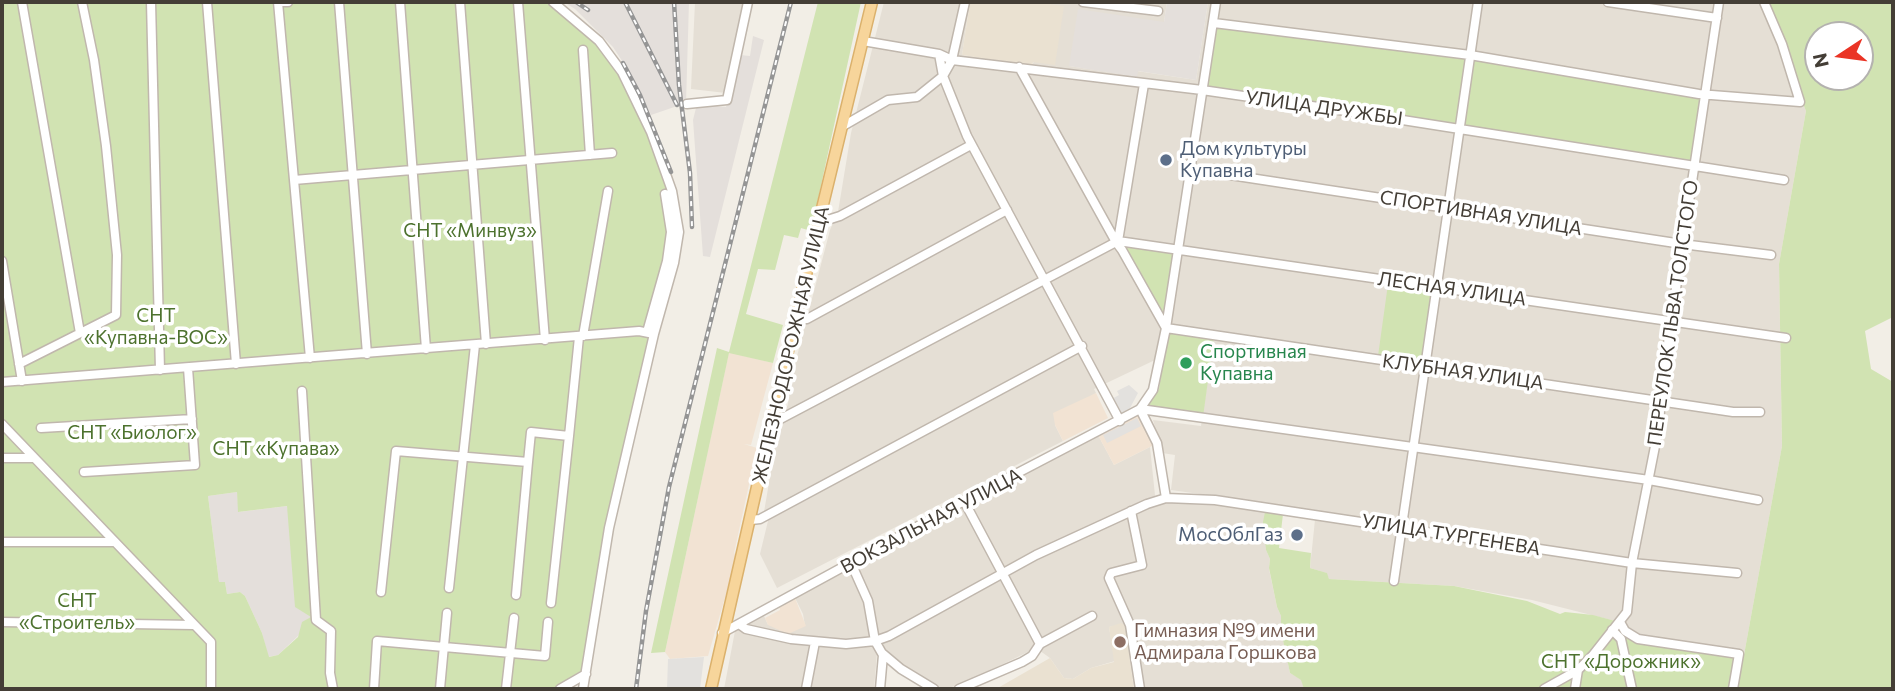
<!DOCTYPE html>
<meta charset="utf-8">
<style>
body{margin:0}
#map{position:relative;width:1895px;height:691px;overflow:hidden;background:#f2eee6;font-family:Commissioner,sans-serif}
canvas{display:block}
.frame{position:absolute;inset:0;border:4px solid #443e36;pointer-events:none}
.north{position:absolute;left:1804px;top:21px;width:70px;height:70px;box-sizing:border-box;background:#fff;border:2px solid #b4b2af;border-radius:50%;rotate:257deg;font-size:19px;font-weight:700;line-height:28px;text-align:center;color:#443e36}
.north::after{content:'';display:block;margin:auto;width:24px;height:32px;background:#ea3425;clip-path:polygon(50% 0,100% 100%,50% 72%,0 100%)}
</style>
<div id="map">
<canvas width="1895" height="691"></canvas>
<div class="frame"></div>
<div class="north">N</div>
</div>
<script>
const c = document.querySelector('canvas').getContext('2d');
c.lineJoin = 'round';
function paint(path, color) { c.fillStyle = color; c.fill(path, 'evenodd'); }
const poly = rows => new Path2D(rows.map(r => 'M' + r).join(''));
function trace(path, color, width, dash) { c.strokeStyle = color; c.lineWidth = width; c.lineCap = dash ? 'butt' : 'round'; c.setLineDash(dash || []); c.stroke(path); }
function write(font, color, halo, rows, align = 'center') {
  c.font = font + ' Commissioner,sans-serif'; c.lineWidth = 7; c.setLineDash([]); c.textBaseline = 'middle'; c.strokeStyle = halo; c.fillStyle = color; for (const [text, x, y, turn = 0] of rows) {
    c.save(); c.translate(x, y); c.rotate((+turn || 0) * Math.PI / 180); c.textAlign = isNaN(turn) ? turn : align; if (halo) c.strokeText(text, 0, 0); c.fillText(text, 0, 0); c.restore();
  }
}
const residential = poly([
 [695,2,745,2,726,93,691,89],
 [884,2,970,2,962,55,1032,65,1063,7,1034,2,1167,2,1164,22,1069,66,1136,76,1137,71,1196,80,1208,2,1761,2,1806,111,1779,264,1782,446,1744,655,1638,639,1619,622,1532,600,1454,586,1329,579,1326,573,1310,568,1316,510,1171,490,1175,455,1162,453,1153,420,1201,426,1214,337,1168,330,1159,335,1155,360,1094,389,1096,393,1056,418,1055,425,1063,441,777,588,760,554,768,521,764,512,778,430,788,404,791,379,830,230,838,212,851,133],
 [1216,27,1474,60,1701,98],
 [1098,435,1114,465,1150,447,1156,505,1168,503,1211,503,1265,512,1266,550,1270,559,1269,569,1277,607,1281,616,1281,631,1290,673,1302,680,1304,689,1134,689,1125,625,1109,627,1115,661,1091,668,1073,679,1064,678,1050,658,1036,648,960,685,942,689,930,685,898,665,886,649,877,653,874,689,724,689,735,631,764,616,768,625,805,626,803,614,795,598]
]);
const commercial = poly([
 [729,352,773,363,751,445,744,444,757,448,734,553,737,556,708,656,670,659,665,652],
 [1096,393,1108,418,1063,441,1055,425,1053,413],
 [1139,415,1154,445,1114,465,1098,435],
 [795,598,806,626,788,634,768,625,765,618,780,610,779,606]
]);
const industrial = poly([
 [564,2,689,2,686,103,651,115,630,73,613,47,575,9],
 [1167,2,1208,2,1196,80,1138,71,1137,77,1069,66,1078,9,1164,22],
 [753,36,764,40,710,257,703,256,693,120,697,104,726,107,740,55,750,56],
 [237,492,239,512,287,506,312,617,298,636,278,655,268,657,262,633,245,596,240,592,227,594,225,582,219,582,208,496]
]);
const education = poly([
 [970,2,1034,2,1064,6,1055,65,1033,62,1032,66,962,55],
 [1121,623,1125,625,1134,689,996,689,1050,658,1064,678,1073,679,1091,668,1114,662,1109,627]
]);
const green = poly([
 [2,2,553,2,599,41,622,72,672,191,679,232,609,528,587,667,552,689,2,689],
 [237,492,238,512,287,506,295,607,311,617,302,622,298,637,278,655,269,657,262,633,245,596,240,592,227,594,225,582,219,582,208,496],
 [818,2,861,2,811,231,801,228,798,238,784,235,775,270,758,269,746,314,783,325,773,363,729,353,665,652,651,653,717,348,729,352],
 [1761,2,1893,2,1893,311,1891,318,1865,331,1871,369,1893,382,1893,689,1304,689,1301,680,1290,673,1281,631,1281,616,1277,607,1269,568,1270,559,1266,550,1263,522,1265,512,1283,514,1279,548,1311,553,1310,568,1327,573,1329,579,1454,586,1527,601,1560,614,1565,612,1593,615,1619,622,1638,639,1744,655,1782,446,1779,264,1806,111],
 [1818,35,1860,35,1860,77,1818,77],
 [1216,27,1474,60,1702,98,1691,162,1206,88],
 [1124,245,1174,251,1164,320,1123,247],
 [1388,284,1433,291,1422,363,1378,356],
 [1167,330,1214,337,1203,417,1145,408,1159,389]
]);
const parking = poly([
 [1129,385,1138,393,1130,408,1120,414,1112,399,1119,395,1117,391],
 [1137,418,1141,426,1107,443,1103,435],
 [704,657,700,689,667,689,668,659]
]);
const minor = poly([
 [22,2,80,333],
 [151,2,160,370],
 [207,2,236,364],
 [288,2,278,2,310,358],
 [339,2,367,354],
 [400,2,426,349],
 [460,2,486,344],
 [518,2,545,340],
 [553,2,599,41,622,72,651,132,672,191,679,232,674,263,654,334,609,528,583,689],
 [1083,2,1158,11],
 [1608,2,1717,18],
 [1214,23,1470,55,1699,94,1800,102,1782,44,1764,2],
 [863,41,939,54,952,60,1202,90,1339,110,1784,180],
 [583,50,590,155],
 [939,54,943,76,967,136,1120,421],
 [1019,67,1116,242,1122,250,1166,328,1733,412,1760,412],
 [687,104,727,100,748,2],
 [843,126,888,100,917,97,943,76,952,60,965,2],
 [1191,169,1682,244,1771,255],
 [294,180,612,153],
 [821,222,840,216,971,145],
 [1118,241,1786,338],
 [1118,241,1144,84],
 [2,261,22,381],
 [795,320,807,319,1007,210],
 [647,332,667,261,671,232,665,194],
 [583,336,608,191],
 [19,364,116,315,117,255,106,146,94,60,82,2],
 [2,382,639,331,654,334],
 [302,391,316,620,331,631,330,673,333,689],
 [1140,409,1649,480,1758,500],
 [1140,409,1157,443,1166,498],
 [2,424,211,642,211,689],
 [771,424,1118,241],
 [41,428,192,419],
 [2,458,34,458],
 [84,472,195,465,188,368],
 [964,501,1040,644],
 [1131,511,1142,565,1111,573,1109,578,1130,625,1140,689],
 [751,520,760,519,1082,346],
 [2,542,115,542],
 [851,563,868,601,875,641,883,655,880,689],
 [1394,581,1478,2],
 [449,588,475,345],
 [381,592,396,451,528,462,531,432,569,436,579,337],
 [516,595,528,462],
 [551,603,569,436],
 [2,622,194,625],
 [1620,622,1625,631,1638,639,1739,654,1733,689],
 [739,624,746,629,791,639,846,644,875,641,889,636,1036,555,1147,504,1166,498,1215,500,1632,563,1737,573],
 [1612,630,1621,639,1632,689],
 [722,633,964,501,1140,409,1153,390,1166,328,1216,2],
 [882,653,901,669,934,689],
 [374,689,377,641,545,656,548,622],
 [440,689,447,613],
 [506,689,514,618],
 [560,689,586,674],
 [806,689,815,642],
 [959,689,1022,662,1032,656,1040,644,1092,616],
 [1544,689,1578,670,1593,655,1627,612,1632,563,1659,426,1661,394,1671,322,1719,2],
 [1575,689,1578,670]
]);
const major = poly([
 [711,689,795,320,872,2]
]);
const rail = poly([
 [576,2,588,10],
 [625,2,677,105],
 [674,2,679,85,690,173,692,227],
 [623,63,640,95,671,172],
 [636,689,646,611,669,487,791,2]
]);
const markers = [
 [1166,160,7,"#5c6f8a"],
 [1186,363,7,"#2e9e5b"],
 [1297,535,7,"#5c6f8a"],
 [1120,642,7,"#8d6e63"]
];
const streetNames = [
 ["УЛИЦА ДРУЖБЫ",1324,108,8],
 ["СПОРТИВНАЯ УЛИЦА",1481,213,9],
 ["ЛЕСНАЯ УЛИЦА",1452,289,8],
 ["ПЕРЕУЛОК ЛЬВА ТОЛСТОГО",1673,313,-82],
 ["ЖЕЛЕЗНОДОРОЖНАЯ УЛИЦА",791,345,-77],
 ["КЛУБНАЯ УЛИЦА",1463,372,8],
 ["ВОКЗАЛЬНАЯ УЛИЦА",931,521,-28],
 ["УЛИЦА ТУРГЕНЕВА",1451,535,9]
];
const serviceNames = [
 ["Дом культуры",1180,149],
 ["Купавна",1180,171],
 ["МосОблГаз",1283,535,"right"]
];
const parkNames = [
 ["СНТ «Минвуз»",470,231],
 ["СНТ",156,316],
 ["«Купавна-ВОС»",156,338],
 ["СНТ «Биолог»",132,433],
 ["СНТ «Купава»",276,449],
 ["СНТ",77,601],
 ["«Строитель»",77,623],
 ["СНТ «Дорожник»",1621,662]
];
const leisureNames = [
 ["Спортивная",1200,352],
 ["Купавна",1200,374]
];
const educationNames = [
 ["Гимназия №9 имени",1134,631],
 ["Адмирала Горшкова",1134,653]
];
paint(residential, '#e5dfd5');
paint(commercial, '#f2e3d3');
paint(industrial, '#e4dfdb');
paint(education, '#eae1d1');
paint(green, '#d1e3b2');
paint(parking, '#e3e1de');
trace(minor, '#c0b7ad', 11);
trace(major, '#dbb16c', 13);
trace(minor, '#fff', 8);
trace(major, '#f7d59b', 10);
trace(rail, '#959595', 4.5);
trace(rail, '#fff', 2, [5]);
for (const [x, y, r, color] of markers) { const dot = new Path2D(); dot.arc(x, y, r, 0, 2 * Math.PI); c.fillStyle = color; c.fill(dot); trace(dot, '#fff', 2.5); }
write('19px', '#443e36', '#fff', streetNames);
write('19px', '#4e5e75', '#fff', serviceNames, 'left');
write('19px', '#4d722e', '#fff', parkNames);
write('19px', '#27864d', '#fff', leisureNames, 'left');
write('19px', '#785e54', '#fff', educationNames, 'left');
</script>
